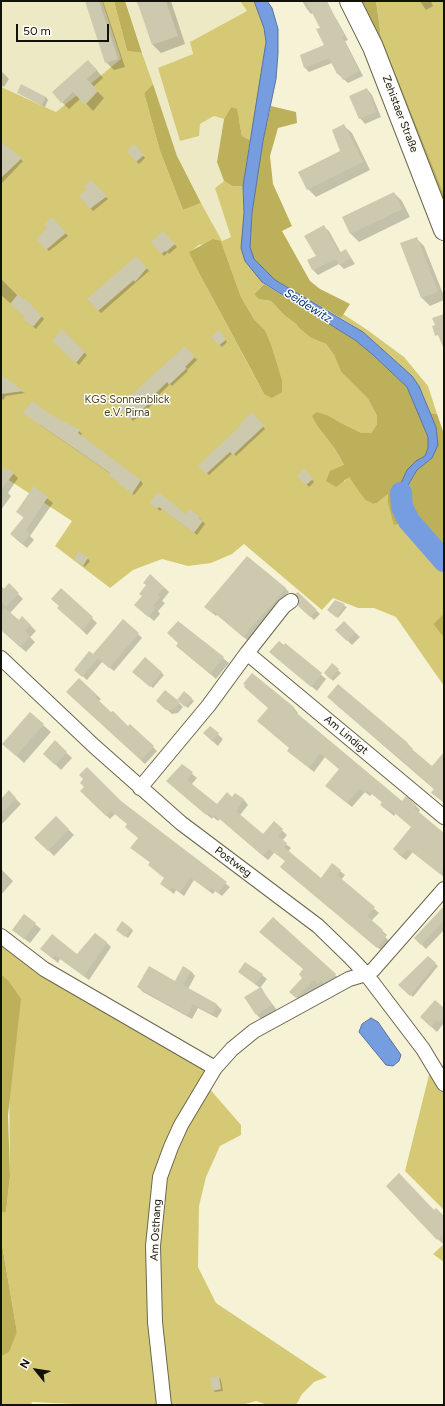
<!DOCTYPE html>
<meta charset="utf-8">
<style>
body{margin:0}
#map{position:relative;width:445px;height:1406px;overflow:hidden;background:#f6f2d6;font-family:Figtree,sans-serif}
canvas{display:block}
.frame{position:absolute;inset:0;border:2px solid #131208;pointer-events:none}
.north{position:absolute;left:16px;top:1350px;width:40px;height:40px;-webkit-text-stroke:3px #fffef8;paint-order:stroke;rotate:300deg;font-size:11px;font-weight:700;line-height:16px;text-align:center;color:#131208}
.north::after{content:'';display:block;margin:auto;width:14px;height:18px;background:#131208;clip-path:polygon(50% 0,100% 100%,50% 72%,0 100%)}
.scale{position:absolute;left:16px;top:24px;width:93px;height:18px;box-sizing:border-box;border:2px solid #131208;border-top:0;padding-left:5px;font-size:12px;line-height:14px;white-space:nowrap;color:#131208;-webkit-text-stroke:3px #fffef8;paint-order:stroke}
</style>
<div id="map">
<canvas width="445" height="1406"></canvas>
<div class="frame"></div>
<div class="north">N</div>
<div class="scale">50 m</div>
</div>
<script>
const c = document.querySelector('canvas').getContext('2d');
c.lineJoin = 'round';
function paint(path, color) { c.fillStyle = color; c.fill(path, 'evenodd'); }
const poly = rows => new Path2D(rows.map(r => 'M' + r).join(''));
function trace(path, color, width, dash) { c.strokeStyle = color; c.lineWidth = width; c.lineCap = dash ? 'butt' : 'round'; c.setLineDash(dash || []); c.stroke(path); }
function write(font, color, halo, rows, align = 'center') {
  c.font = font + ' Figtree,sans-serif'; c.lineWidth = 3; c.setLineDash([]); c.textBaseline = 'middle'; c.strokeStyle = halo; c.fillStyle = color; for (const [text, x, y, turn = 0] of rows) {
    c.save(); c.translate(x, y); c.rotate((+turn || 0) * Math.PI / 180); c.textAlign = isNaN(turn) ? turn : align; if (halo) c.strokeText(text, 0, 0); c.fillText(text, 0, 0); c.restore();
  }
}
const built = poly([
 [1,1,102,1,121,59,56,112,9,92,1,87],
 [125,1,240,1,247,11,191,42,200,124,214,116,224,119,217,162,224,181,215,188,232,237,221,241,177,156]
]);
const green = poly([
 [102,1,114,1,127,51,142,53,153,84,144,93,160,151,183,210,201,203,222,241,231,237,215,188,224,181,232,186,243,186,244,213,262,282,264,284,254,294,265,300,271,301,284,315,296,324,299,328,311,338,326,344,334,355,341,372,368,399,377,416,377,424,371,433,362,433,345,425,329,416,318,427,335,449,344,465,344,482,349,476,365,500,373,504,377,503,388,494,388,503,409,521,444,561,444,613,433,624,444,638,444,686,396,617,374,608,358,608,333,598,322,610,244,544,232,554,211,563,188,566,162,559,133,570,110,588,55,546,72,521,1,475,1,87,56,112,121,59],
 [221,241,241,297,254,319,265,330,271,344,274,355,264,394,200,275,190,252,199,245],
 [240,1,254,1,264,28,266,42,261,84,250,140,242,136,239,120,231,107,224,119,214,116,200,124,199,136,180,141,158,68,193,54,190,42,247,11],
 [376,1,444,1,444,194,381,37],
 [343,314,366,329,404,357,428,386,437,414,430,413,419,386,412,376,363,332,341,318],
 [1,941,208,1068,157,1178,163,1405,97,1405,32,1402,31,1405,1,1405,1,1356,17,1332,1,1239,1,1213,6,1212,10,1176,8,980,1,974],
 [429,1075,433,1075,444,1094,444,1210,405,1171],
 [208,1087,241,1125,241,1135,220,1146,206,1177,199,1206,198,1267,216,1303,327,1377,314,1382,302,1394,296,1405,268,1405,256,1401,242,1405,168,1405,158,1323,159,1208,172,1148],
 [444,1244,444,1262,433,1254]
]);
const forest = poly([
 [114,1,125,1,142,53,127,51],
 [356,1,376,1,381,37,444,194,444,220],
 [153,84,177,156,201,203,183,210,160,151,144,93],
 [271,106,296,112,297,123,278,128,270,156,273,184,292,226,282,231,310,281,320,289,350,304,341,318,275,280,254,259,250,247,252,213,263,141],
 [231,107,237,109,242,136,250,140,243,186,232,186,224,181,217,162,224,119],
 [213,239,221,241,241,297,254,319,265,330,271,344,282,381,282,392,272,398,264,394,254,375,200,275,189,252],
 [264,284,355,340,372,354,407,387,428,437,428,448,425,456,416,461,397,507,406,522,394,525,388,503,388,494,377,503,373,504,365,500,349,477,336,487,326,481,330,471,344,465,335,449,318,427,312,416,317,412,329,416,345,425,362,433,371,433,377,424,377,416,368,399,341,372,334,355,326,344,311,338,299,328,296,324,284,315,271,301,259,299,254,294],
 [430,413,437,414,444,434,444,552,412,518,405,507,404,493,412,479,417,470,432,458,436,427],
 [444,613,444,638,433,624],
 [1,974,8,980,21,999,8,1115,10,1176,6,1212,1,1213],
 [1,1239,17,1332,9,1352,1,1356]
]);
const water = poly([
 [254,1,267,1,272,8,278,29,278,53,276,79,263,141,252,213,250,247,254,259,275,280,363,332,412,376,419,386,436,427,438,445,432,458,417,470,404,492,405,507,412,518,444,552,444,561,409,521,406,522,397,507,396,492,402,481,407,470,416,461,425,456,428,448,428,437,407,387,372,354,355,340,262,282,245,261,241,248,244,213,243,186,266,42,264,28,254,1],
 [371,1018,378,1022,401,1055,399,1061,393,1066,386,1065,359,1032,362,1024,371,1018]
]);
const shadow = poly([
 [86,1,103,1,125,67,114,70,106,62],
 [136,1,171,1,185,44,161,53,153,45,142,11],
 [302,1,324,1,337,20,348,40,345,41,363,76,348,83,338,74,332,63,309,72,305,68,326,45,321,28,313,13,311,14,307,9],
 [420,1,431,1,433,6,426,10],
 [95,68,103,78,93,87,104,98,93,111,81,98,69,109,62,102],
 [1,71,9,79,4,87,1,85],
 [367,89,372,95,381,117,365,124,360,118],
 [18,93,46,97,48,100,45,107],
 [344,126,352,133,370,170,316,197,308,189,341,151],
 [1,143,23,161,1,184],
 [137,148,145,158,139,164,136,161],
 [91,181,108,199,93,211,80,196,88,190],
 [394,193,402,201,410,217,359,242,351,234,343,217],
 [52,219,68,236,49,251,37,239,48,228],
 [324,227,329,231,341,253,346,250,355,264,344,269,339,264,318,275,313,270,308,261,317,256],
 [163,232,177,247,169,254,168,252,164,256,152,242],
 [416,238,424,246,444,296,444,300,430,306,422,298],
 [136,257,149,271,101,313,88,300],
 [1,279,23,301,25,299,44,319,36,329,27,322,26,317,1,295],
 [62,331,87,355,79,365,53,341],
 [221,334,227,342,222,347,213,337],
 [185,347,197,360,187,370,188,371,172,386,170,384,154,400,155,401,146,411,133,421,119,407],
 [1,377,23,392,25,393,6,396,3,400,1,398],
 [46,412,79,431,82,434,80,436,141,481,143,484,134,495,113,477,111,474,40,425],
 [252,414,265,429,236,456,233,453,209,475,200,466,242,425],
 [304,471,314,482,309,487,299,476],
 [13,473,18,478,8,493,11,496,1,510,1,475],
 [34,488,53,503,30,536,34,540,27,548,16,539,24,518,17,512],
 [151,503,186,515,199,517,205,524,197,535,162,509,160,511],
 [88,559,90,561,85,567,77,561],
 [9,585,23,599,10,613,19,621,30,625,36,631,30,637,35,642,26,652,1,630,1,586,5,590],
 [164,587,169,592,162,601,165,603,158,611,160,614,154,621,141,610],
 [285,588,289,592,247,640,217,615,216,616,209,610],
 [61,589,97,623,87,635,59,608],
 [298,593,320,614,314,620,299,605,300,600],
 [335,601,347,607,338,618,330,612],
 [178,622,229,663,216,679,183,651,179,644],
 [344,622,360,637,352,645,337,630],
 [138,634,142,638,114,671,102,662,87,680,80,674,97,658],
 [285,644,326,679,317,691,276,657],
 [145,659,164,675,153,688,136,674],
 [332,665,341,673,333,681,325,673],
 [252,674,294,708,298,713,297,714,402,802,406,798,416,806,420,810,418,813,444,834,444,877,413,852,406,860,398,854,412,827,396,813,394,816,386,809,383,803,372,794,370,796,365,792,352,807,331,790,340,770,325,757,314,772,288,751,290,748],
 [79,679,101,699,98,702,128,727,130,725,157,751,145,764,71,696],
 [184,692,194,701,188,708,180,702],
 [333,702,408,744,413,749,412,750,432,767,444,754,444,803,432,793,435,790],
 [179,703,183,707,178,713,172,714,162,705],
 [43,725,51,732,24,763,12,752],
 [210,727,223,739,218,746,210,739],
 [55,742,72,758,61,770,44,753],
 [182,765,197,778,191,785,217,805,232,798,235,794,244,800,248,805,240,815,264,835,274,823,287,835,282,841,291,848,288,852,321,880,340,871,345,875,341,880,379,913,371,921,387,935,385,937,390,942,382,951,286,871,286,862,275,852,268,860,220,819,218,821,213,817,212,819,172,785],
 [81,791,120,802,230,887,222,896,215,891,213,894,194,880,184,896,176,890,174,894,165,887,165,878,151,863,136,852,139,838,128,824,115,814,110,819],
 [9,792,21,804,1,825,1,800],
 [56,817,74,835,54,856,36,838],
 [1,869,13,881,1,895],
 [444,908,444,930,426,949,415,938],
 [24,915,41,929,30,943,19,935],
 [131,928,133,931,128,938,119,932],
 [106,942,111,947,89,980,60,959,58,963,46,953,78,955],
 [428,957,438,966,413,997,400,985],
 [191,971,195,976,188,989,217,1005,222,1010,217,1018,198,1008,192,1019,143,992,138,987,175,982],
 [239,972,262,975,267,979,260,988,277,1010,262,1020,257,1015,260,988],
 [335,975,342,981,325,990,321,986,303,1004,291,992,303,978],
 [444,1010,444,1023,437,1032,426,1022],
 [388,1186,444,1217,444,1245,438,1239],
 [219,1377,221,1380,223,1391,215,1392,213,1390]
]);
const river = poly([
 [401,493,402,507,409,521,444,561]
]);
const building = poly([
 [85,1,99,1,118,59,105,63],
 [137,1,166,1,178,36,152,45],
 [306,1,327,1,344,35,342,37,359,71,343,80,339,73,337,74,329,58,304,68,300,55,324,45,316,29,320,28],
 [88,60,97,70,87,79,98,91,85,105,73,92,61,103,52,92],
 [21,84,46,97,42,105,17,93],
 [367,88,376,112,359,119,349,96],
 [344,124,363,162,307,190,298,172,340,151,332,130],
 [1,142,22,158,1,178],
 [134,144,144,155,136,162,127,151],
 [91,180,107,196,90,209,79,196,87,189,84,186],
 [394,192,402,209,350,234,342,217],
 [52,217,66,233,46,250,36,239,47,228,44,225],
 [324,225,339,253,346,249,351,258,339,265,336,259,312,270,307,260,316,256,304,236],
 [163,231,175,244,166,252,165,251,161,254,151,242],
 [417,237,438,292,421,298,400,243],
 [136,256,147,268,135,282,134,280,98,311,87,299],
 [18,294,23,300,25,298,42,316,33,327,23,319,25,317,10,304],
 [444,314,444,347,443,347,438,335,435,336,432,326,435,325,432,318],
 [62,329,85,352,76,363,52,341],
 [219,330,226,340,219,345,211,337],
 [185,346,195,357,185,367,187,368,169,385,167,382,152,397,154,398,144,408,130,420,118,407],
 [1,375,11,382,24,391,1,394],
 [32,401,50,414,80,430,78,433,141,480,132,494,109,475,110,473,23,413],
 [252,412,264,426,233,455,230,452,206,474,198,466,241,425,240,424],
 [5,467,14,473,1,490,1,473],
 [304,469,313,479,306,485,297,476],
 [34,486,48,497,26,530,30,534,22,544,10,534,24,517,16,512],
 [158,492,186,514,190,509,200,517,199,518,203,521,194,533,159,507,157,509,149,503],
 [79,551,88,558,83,566,74,559],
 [247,556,286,588,243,637,213,611,212,613,204,607],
 [150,574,164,587,157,595,160,597,153,606,156,608,148,617,134,605,142,596,139,594,146,585,143,583],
 [9,583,19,593,6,606,1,601,1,592],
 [61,588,93,617,82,630,57,608,59,606,51,599],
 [298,592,317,610,310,617,298,606,299,600,295,594],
 [335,600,345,604,336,617,327,610],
 [5,608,19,620,22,616,31,625,25,631,30,636,20,647,1,630,1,613],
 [123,619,139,633,109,668,98,658,82,677,74,670,89,651,96,656,93,654],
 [178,621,224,657,210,674,176,646,178,643,167,633],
 [344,621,355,632,347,641,335,630],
 [279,641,284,645,285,643,322,673,311,687,269,652],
 [145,657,162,672,150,687,132,672],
 [332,663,339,669,330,679,324,673],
 [252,673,294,707,293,710,402,801,406,796,416,805,414,808,444,833,444,868,440,874,408,849,401,856,393,849,411,827,391,810,389,812,380,805,382,802,367,790,365,793,360,788,347,803,325,786,339,769,320,753,309,768,287,751,289,748,257,721,268,708,244,687,245,685,243,684],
 [79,678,97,695,95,697,111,712,113,711,128,726,130,724,154,746,141,760,66,692],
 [338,684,408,743,407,745,432,766,444,752,444,802,431,793,434,789,403,761,327,697],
 [165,690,180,702,174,709,166,710,156,701],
 [184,691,192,698,185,707,177,700],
 [30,712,44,724,16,756,2,744],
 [210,726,219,733,212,741,203,733],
 [55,740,67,752,55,765,43,754],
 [182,764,193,772,187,780,217,804,227,792,232,797,235,793,244,799,236,811,263,834,274,821,283,829,278,836,287,843,284,847,321,878,332,863,341,870,337,875,375,907,367,916,383,930,381,932,386,936,377,948,280,867,285,861,269,849,263,856,215,815,213,817,208,813,206,815,166,781],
 [87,767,121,801,227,882,218,893,211,888,209,891,190,877,180,893,172,887,170,891,160,884,164,878,148,865,150,862,130,848,138,838,125,827,127,824,111,811,106,816,80,791,84,787,80,783,83,779,79,775],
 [9,790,16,798,1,814,1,799],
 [56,816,69,829,48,851,34,838],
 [444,906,444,920,421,945,414,938],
 [24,914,36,923,24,939,12,930],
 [273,917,336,974,332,979,324,983,321,981,318,984,314,980,296,998,289,992,302,978,299,974,303,969,259,932],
 [122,921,131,928,125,937,116,930],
 [95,933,107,942,84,976,55,955,53,959,40,949,52,934,77,954],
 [428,956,436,963,410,996,398,985],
 [245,962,263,974,255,984,238,972],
 [149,966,175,981,183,966,191,971,183,985,217,1004,212,1014,193,1004,187,1015,137,987],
 [261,987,272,1005,256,1015,244,997],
 [435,1000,444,1008,444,1017,439,1022,437,1020,431,1027,420,1017],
 [399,1173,434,1210,436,1208,444,1216,444,1234,437,1240,386,1186],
 [219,1376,221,1389,212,1391,210,1378]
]);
const street = poly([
 [247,653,284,606,291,601],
 [1,658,94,746,181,823,318,926,350,957,366,974,423,1049,444,1084],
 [140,788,209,705,247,653,444,817],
 [1,936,44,969,215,1068],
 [164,1405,155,1322,153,1246,160,1177,171,1147,181,1125,215,1068,232,1049,254,1031,349,979,366,974,373,970,444,889]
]);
const secondary = poly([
 [350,1,373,47,444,230]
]);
const streetNames = [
 ["Zehistaer Straße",400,114,69],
 ["Am Lindigt",346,735,40],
 ["Postweg",233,862,37],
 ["Am Osthang",156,1230,-87]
];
const parkNames = [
 ["KGS Sonnenblick",127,400],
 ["e.V. Pirna",127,413]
];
const waterNames = [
 ["Seidewitz",308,306,32]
];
paint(built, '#eee9c5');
paint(green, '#d6c975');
paint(forest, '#bcb05b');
paint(water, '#759ddf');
trace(water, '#58739e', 1);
paint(shadow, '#0003');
trace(river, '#759ddf', 22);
paint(building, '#cdc9ae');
trace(street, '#6a674e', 16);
trace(secondary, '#6a674e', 22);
trace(street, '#fff', 14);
trace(secondary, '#fff', 20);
write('11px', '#131208', '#fffef8', streetNames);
write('11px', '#48421e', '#fffef8', parkNames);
write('italic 12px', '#01307b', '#fffef8', waterNames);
</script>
